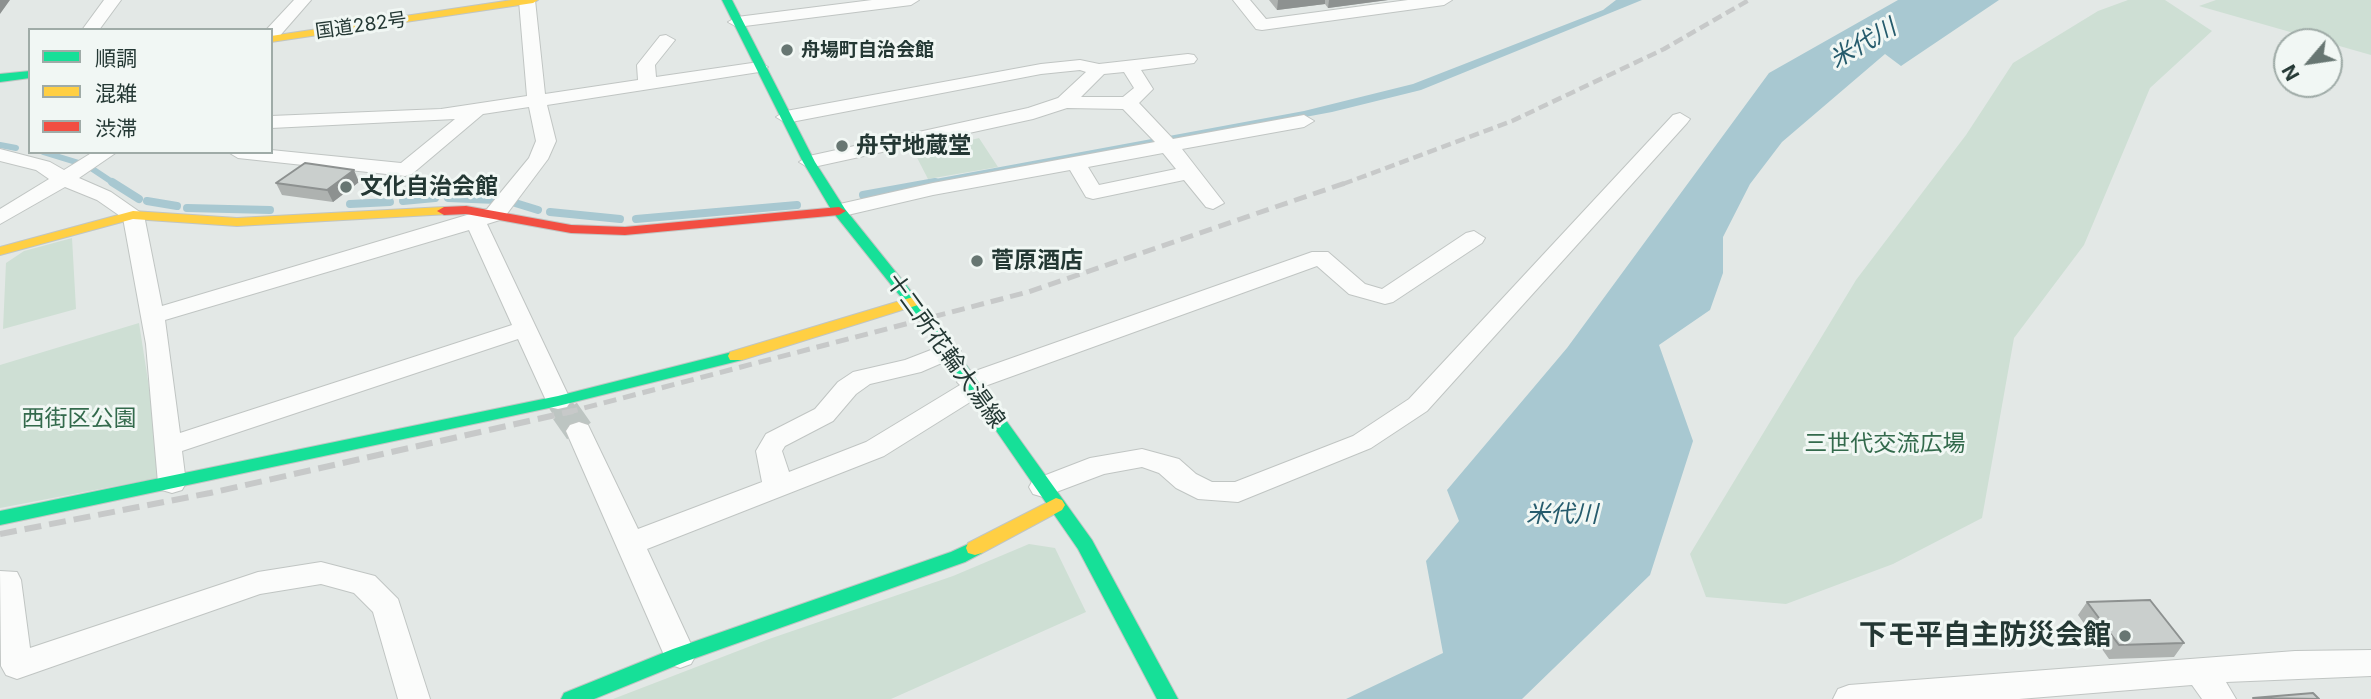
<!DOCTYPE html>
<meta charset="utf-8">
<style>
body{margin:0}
#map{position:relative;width:2371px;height:699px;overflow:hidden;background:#e3e8e6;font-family:Inter,"Noto Sans JP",sans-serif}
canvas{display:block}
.legend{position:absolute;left:28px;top:28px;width:245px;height:126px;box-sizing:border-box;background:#f1f7f4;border:2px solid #9faba7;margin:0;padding:9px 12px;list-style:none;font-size:21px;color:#243834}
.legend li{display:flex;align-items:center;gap:14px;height:35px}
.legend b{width:35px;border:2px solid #9faba7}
.north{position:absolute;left:2273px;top:28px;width:70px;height:70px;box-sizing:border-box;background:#f1f7f4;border:2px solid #9faba7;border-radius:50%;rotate:241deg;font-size:19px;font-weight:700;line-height:28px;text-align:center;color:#243834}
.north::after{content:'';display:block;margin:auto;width:24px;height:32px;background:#677672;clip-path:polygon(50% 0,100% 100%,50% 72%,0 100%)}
</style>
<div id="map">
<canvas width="2371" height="699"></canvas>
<ul class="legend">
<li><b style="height:9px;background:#16e098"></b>順調</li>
<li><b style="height:9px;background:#ffcf43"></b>混雑</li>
<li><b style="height:9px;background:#f24e42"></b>渋滞</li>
</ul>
<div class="north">N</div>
</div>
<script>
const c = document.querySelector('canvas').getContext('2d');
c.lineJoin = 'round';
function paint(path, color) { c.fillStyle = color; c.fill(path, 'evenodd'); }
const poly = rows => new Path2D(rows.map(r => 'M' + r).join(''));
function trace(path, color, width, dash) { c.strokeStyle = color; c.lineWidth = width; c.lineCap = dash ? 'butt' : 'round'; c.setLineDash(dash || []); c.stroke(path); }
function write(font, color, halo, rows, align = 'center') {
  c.font = font + ' Inter,"Noto Sans JP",sans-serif'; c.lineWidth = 6; c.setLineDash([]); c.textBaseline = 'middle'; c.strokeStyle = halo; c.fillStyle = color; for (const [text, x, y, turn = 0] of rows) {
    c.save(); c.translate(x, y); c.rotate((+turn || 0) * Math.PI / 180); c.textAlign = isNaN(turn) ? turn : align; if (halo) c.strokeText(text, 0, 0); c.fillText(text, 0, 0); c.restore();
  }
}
const green = poly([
 [2128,0,2165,0,2212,31,2150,88,2084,245,2014,338,1982,518,1893,564,1786,604,1706,597,1690,554,1856,280,1966,135,2013,63,2098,11],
 [2216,0,2371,0,2371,55,2199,6],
 [960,133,967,141,979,138,998,167,928,179,910,144],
 [72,238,76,309,3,329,6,263,24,251],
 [139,323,163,477,0,508,0,365],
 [1029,544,1055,548,1086,612,891,699,613,699,769,639,953,576]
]);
const water = poly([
 [1616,0,1642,0,1421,90,1332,112,1171,142,1169,136,1304,111,1413,84,1603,10],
 [1898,0,1999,0,1901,66,1885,54,1782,142,1750,184,1723,237,1723,273,1710,310,1659,345,1693,441,1650,575,1522,699,1346,699,1443,653,1426,561,1459,521,1447,490,1567,348,1769,73]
]);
const streamFar1 = poly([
 [0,145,16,148],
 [43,152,79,163],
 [91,168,115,184],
 [925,184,1163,140]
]);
const stream = poly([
 [112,182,139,199],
 [863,195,935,182],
 [448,198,496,200],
 [147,201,177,206],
 [403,201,435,198],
 [512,202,538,210],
 [350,204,390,202],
 [187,208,270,210],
 [550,212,620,219],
 [636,219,797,205]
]);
const streetTunnelFar1 = poly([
 [558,401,566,413]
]);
const streetTunnel = poly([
 [565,411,579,431]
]);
const street = poly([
 [104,0,121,0,99,30,82,30,104,0],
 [294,0,311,0,277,39,271,40,271,30,266,30,294,0],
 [535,0,545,94,638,80,637,65,660,36,666,35,675,40,655,65,656,77,759,62,768,67,759,72,547,105,556,141,548,159,503,219,487,224,571,401,567,407,558,409,549,407,518,339,182,451,186,483,182,490,172,493,162,490,158,483,146,344,123,218,97,200,65,187,0,224,0,209,49,179,36,170,0,161,0,149,50,162,64,170,93,152,117,152,79,178,111,192,144,215,162,306,487,209,529,158,536,141,529,107,483,114,412,174,405,176,238,158,228,152,271,152,271,150,401,163,455,119,271,128,271,116,441,109,527,96,519,1,535,0],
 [469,230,512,325,180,433,165,320,469,230],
 [872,0,919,0,911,5,737,27,728,22,737,17,872,0],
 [1233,0,1250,0,1266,19,1408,0,1452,0,1444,5,1262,30,1256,29,1233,0],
 [1188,54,1194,55,1197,59,1194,63,1141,70,1153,89,1139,103,1173,139,1304,115,1314,121,1304,127,1182,149,1224,203,1213,209,1206,207,1184,180,1093,199,1086,197,1070,170,933,195,839,217,828,211,831,206,933,183,1155,142,1123,109,1067,108,1033,119,809,168,799,162,809,156,1028,108,1058,98,1086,72,1080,70,1041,74,786,123,776,117,786,111,1041,64,1080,60,1099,64,1188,54],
 [1124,72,1134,88,1123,97,1081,97,1104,74,1124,72],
 [1163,153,1176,169,1099,185,1088,167,1163,153],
 [1680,113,1690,119,1687,123,1427,411,1371,448,1238,502,1198,499,1176,488,1159,473,1142,467,1104,474,1043,497,1033,494,1029,487,1033,480,1090,458,1142,449,1179,459,1196,474,1212,482,1235,482,1353,436,1409,399,1673,115,1680,113],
 [1474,231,1485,238,1482,243,1393,302,1385,304,1349,294,1317,266,985,386,983,394,884,456,647,549,696,655,691,664,680,668,669,664,664,655,566,431,570,425,579,422,588,425,638,529,762,482,756,451,766,434,815,409,838,382,853,372,905,360,949,343,958,346,961,351,958,356,921,372,870,384,856,394,833,421,785,446,782,451,789,472,866,442,960,385,957,382,961,376,1312,252,1328,252,1365,284,1382,289,1466,233,1474,231],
 [321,562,375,576,398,599,430,699,398,699,373,612,354,593,321,584,260,594,17,679,6,675,1,666,0,571,17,572,21,580,30,648,258,572,321,562],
 [2371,650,2371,676,2226,682,2236,699,2202,699,2192,685,2019,699,1833,699,1838,689,1849,685,2295,651,2371,650]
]);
const fast = poly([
 [722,0,732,0,815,162,845,209,931,316,1092,540,1178,699,1157,699,1078,549,921,322,832,211,803,162,722,0],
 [30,71,30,78,0,82,0,74,30,71],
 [736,351,742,352,744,356,742,360,558,406,0,525,0,511,558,396,736,351],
 [975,541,982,543,984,548,982,553,965,562,687,661,594,699,561,699,564,693,673,649,951,552,975,541]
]);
const slow = poly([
 [512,0,538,0,533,3,271,42,271,36,512,0],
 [444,207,451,211,449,214,237,226,133,219,0,255,0,247,133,211,237,218,444,207],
 [913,297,921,302,918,305,742,360,730,360,728,356,730,352,913,297],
 [1056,498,1062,500,1065,505,1062,510,982,553,975,555,968,553,966,548,968,543,1056,498]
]);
const jam = poly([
 [466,206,571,225,625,227,839,207,846,211,839,215,625,235,571,233,466,214,444,215,437,211,444,207,466,206]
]);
const railFar2 = poly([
 [1343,184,1512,121,1664,49,1749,0]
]);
const railFar1 = poly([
 [565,413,1028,292,1348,182]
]);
const rail = poly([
 [0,534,210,493,573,411]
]);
const wall = poly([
 [1269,0,1388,0,1328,8,1325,4,1277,10],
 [359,182,333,202,282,195,276,183],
 [2087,602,2184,643,2174,657,2109,659,2078,615]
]);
const shadedWall = poly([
 [0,0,10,0,0,14],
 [1278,0,1325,0,1325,4,1277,10],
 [1329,0,1388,0,1328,8],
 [354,170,359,182,333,202,327,190]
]);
const building = poly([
 [305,163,354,170,327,190,276,183,305,163],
 [2150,600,2184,643,2119,645,2087,602,2150,600],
 [2313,693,2319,699,2253,698,2313,693]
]);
const markers = [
 [787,50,7,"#677672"],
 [842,146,7,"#677672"],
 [346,187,7,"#677672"],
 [977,261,7,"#677672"],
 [2125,636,7,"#677672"]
];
const farStreetnames = [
 ["国道282号",361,26,-8]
];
const farPoinames = [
 ["舟場町自治会館",801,50]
];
const poiNames = [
 ["舟守地蔵堂",856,146],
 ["文化自治会館",360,187],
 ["菅原酒店",991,261]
];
const streetNames = [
 ["十二所花輪大湯線",945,351,54]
];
const parkNames = [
 ["西街区公園",79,419],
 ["三世代交流広場",1885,444]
];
const waterNames = [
 ["米代川",1863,44,-30],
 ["米代川",1562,515]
];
const nearPoinames = [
 ["下モ平自主防災会館",2111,636]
];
paint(green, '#cedfd4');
paint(water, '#a8c8d1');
trace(streamFar1, '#a8c8d1', 6);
trace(stream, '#a8c8d1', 8);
trace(streetTunnelFar1, '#bdc5c2', 23, [23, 11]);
trace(streetTunnel, '#bdc5c2', 29, [29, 15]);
trace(street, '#c0c5c3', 2);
trace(fast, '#c0c5c3', 2);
trace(slow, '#c0c5c3', 2);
trace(jam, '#c0c5c3', 2);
paint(street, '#fbfcfb');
paint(fast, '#16e098');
paint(slow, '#ffcf43');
paint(jam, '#f24e42');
trace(railFar2, '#c7c9c9', 4.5, [10, 5]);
trace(railFar1, '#c7c9c9', 5, [13, 7]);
trace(rail, '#c7c9c9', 6, [17, 8]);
paint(wall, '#aeb2b0');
paint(shadedWall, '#8d9190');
paint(building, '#cacfcd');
trace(building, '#8d9190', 2);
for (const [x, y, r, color] of markers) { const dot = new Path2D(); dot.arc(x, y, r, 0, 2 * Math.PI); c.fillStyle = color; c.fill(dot); trace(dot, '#f1f7f4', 2.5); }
write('19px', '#243834', '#f1f7f4', farStreetnames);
write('bold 19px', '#243834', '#f1f7f4', farPoinames, 'left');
write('bold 23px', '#243834', '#f1f7f4', poiNames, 'left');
write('23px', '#243834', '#f1f7f4', streetNames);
write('23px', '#336a4c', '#f1f7f4', parkNames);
write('italic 24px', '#255b6c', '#f1f7f4', waterNames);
write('bold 28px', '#243834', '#f1f7f4', nearPoinames, 'right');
</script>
